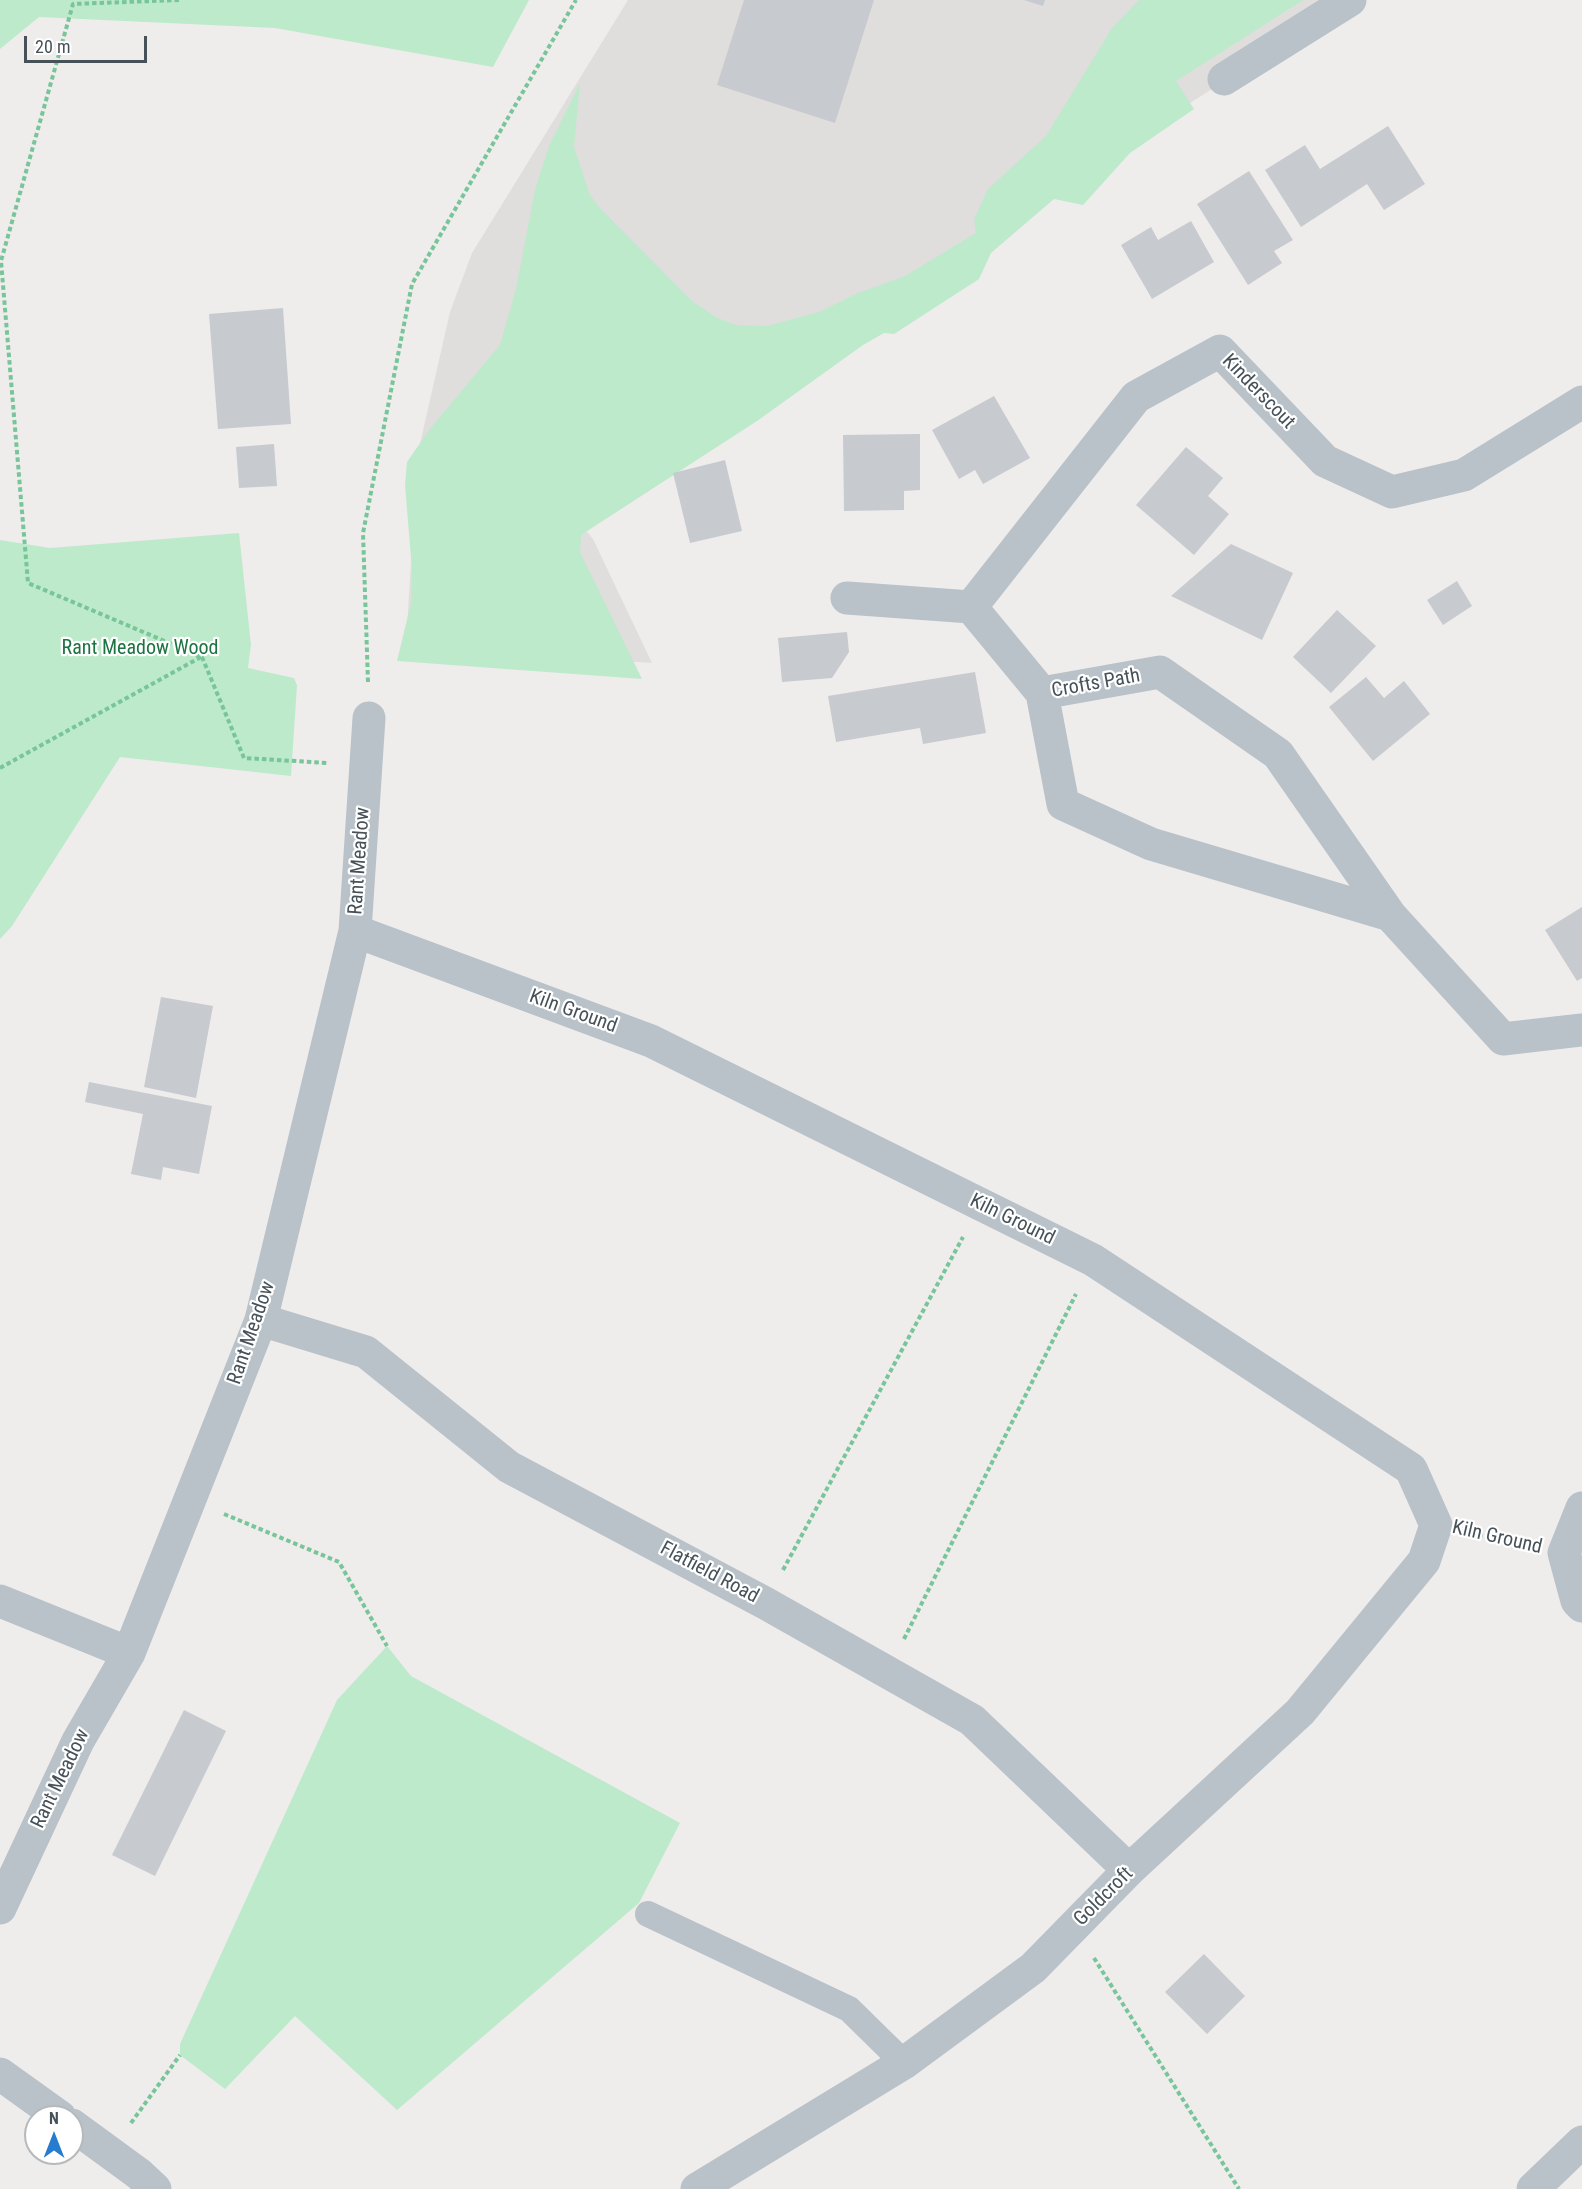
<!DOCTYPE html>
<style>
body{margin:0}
#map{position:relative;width:1582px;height:2189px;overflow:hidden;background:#efecec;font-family:"Roboto Condensed",sans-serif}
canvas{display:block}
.north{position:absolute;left:24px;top:2105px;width:60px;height:60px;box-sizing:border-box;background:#fff;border:2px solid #b5b9bc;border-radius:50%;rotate:0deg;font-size:16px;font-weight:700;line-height:24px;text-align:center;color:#465158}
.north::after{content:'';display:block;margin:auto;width:21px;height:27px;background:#267cce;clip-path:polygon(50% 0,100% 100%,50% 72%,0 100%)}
.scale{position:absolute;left:24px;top:36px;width:123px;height:27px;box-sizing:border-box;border:3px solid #465158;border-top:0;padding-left:8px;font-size:18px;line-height:21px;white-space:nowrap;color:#465158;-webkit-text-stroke:4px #fff;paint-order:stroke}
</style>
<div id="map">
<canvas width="1582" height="2189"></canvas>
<div class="north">N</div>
<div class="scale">20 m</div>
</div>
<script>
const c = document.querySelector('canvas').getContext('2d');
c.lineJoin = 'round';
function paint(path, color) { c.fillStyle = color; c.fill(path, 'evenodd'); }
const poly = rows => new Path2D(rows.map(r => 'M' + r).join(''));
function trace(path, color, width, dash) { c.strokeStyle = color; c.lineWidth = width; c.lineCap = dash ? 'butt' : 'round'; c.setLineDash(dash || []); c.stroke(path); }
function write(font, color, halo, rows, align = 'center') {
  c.font = font + ' "Roboto Condensed",sans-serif'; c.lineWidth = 4.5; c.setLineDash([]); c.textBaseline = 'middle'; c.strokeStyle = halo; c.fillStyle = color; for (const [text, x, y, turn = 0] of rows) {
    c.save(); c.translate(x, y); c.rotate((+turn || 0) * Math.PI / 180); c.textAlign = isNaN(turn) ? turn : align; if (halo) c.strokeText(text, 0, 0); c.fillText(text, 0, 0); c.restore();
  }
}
const education = poly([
 [628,0,1351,0,564,504,593,539,652,663,406,646,417,457,450,312,472,253]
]);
const green = poly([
 [0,0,529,0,493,67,275,28,39,17,0,49],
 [1139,0,1303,0,1176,81,1194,109,1130,153,1083,205,1054,199,991,253,979,279,894,334,884,333,863,345,757,421,581,535,580,552,642,679,397,661,411,603,412,570,405,485,407,462,429,430,500,345,516,289,535,190,549,146,580,83,574,147,590,195,599,207,692,301,717,318,736,325,767,326,819,312,858,293,905,276,976,233,974,219,988,189,1046,136,1112,28],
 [239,533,251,645,248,668,294,678,297,685,291,776,120,757,12,926,0,939,0,540,50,548],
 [387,1646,411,1676,680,1823,639,1903,397,2110,295,2016,225,2089,180,2055,180,2044,337,1700]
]);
const building = poly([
 [744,0,874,0,835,123,717,85],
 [1024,0,1045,0,1043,6],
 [1388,126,1425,184,1384,210,1367,184,1301,227,1265,170,1305,145,1320,169],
 [1249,171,1293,240,1274,251,1282,263,1248,285,1197,204],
 [1191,221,1214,262,1152,299,1121,245,1151,227,1158,240],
 [283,308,291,424,218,429,209,314],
 [994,396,1030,458,983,484,975,470,959,479,932,430],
 [920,434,920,490,904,491,904,510,844,511,843,435],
 [274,444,277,486,239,488,236,447],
 [1186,447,1223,478,1208,496,1229,514,1194,555,1136,505],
 [725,460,742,531,690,543,673,473],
 [1231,544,1293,573,1262,640,1171,596],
 [1457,581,1472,606,1443,625,1427,600],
 [1337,610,1376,646,1331,693,1293,657],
 [847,632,849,652,832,678,782,682,778,638],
 [975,672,986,733,923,744,920,728,836,742,828,696],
 [1366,677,1384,698,1404,681,1430,714,1373,761,1329,707],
 [1582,907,1582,978,1577,981,1545,930],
 [161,997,213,1006,196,1098,144,1087],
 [89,1082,212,1106,199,1174,163,1167,161,1180,131,1174,143,1114,85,1102],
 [184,1710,226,1731,155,1876,112,1855],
 [1204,1954,1245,1996,1207,2034,1165,1992]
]);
const path = poly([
 [179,0,73,4,1,261,28,583,202,657,244,758,328,763],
 [368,682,363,533,412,284,576,0],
 [0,768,201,657],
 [224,1514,339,1562,387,1646],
 [1471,1533,1528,1545],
 [783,1570,963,1237],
 [904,1639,1076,1294],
 [1094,1958,1239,2189],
 [131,2123,180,2055]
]);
const service = poly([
 [648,1914,849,2009,904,2063]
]);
const minor = poly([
 [1224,79,1350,0],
 [847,598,971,607],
 [1042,693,971,607,1136,397,1220,351,1325,461,1392,492,1464,475,1582,402],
 [1390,915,1151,844,1063,804,1042,693,1160,672,1278,754,1390,915,1503,1039,1582,1030],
 [355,931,651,1041,1093,1260,1411,1469,1436,1525,1424,1561,1300,1712,1129,1870,1033,1968,904,2063,697,2189],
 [261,1320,366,1352,509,1467,765,1603,972,1720,1129,1870],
 [1582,1508,1564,1553,1577,1601,1582,1606],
 [0,1601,129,1653],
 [0,1908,78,1741,129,1653,261,1320,355,931,369,718],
 [0,2074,60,2117],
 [72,2125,139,2174,155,2189]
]);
const tertiary = poly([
 [1533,2189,1582,2142]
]);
const streetNames = [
 ["Kinderscout",1258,392,46],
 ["Crofts Path",1096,684,-10],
 ["Rant Meadow",360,861,-86],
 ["Kiln Ground",573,1012,20],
 ["Kiln Ground",1012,1220,26],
 ["Rant Meadow",252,1333,-71],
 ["Kiln Ground",1497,1538,13],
 ["Flatfield Road",709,1573,28],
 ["Rant Meadow",61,1779,-64],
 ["Goldcroft",1104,1897,-45]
];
const parkNames = [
 ["Rant Meadow Wood",140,649]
];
paint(education, '#e0dddd');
paint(green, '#bdeacb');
paint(building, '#c7cacf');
trace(path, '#78c59a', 4, [4.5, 3]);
trace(service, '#b8c2c8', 26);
trace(minor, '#b8c2c8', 33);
trace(tertiary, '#b8c2c8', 33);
write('20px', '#465158', '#fff', streetNames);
write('20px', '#1d7342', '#fff', parkNames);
</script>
